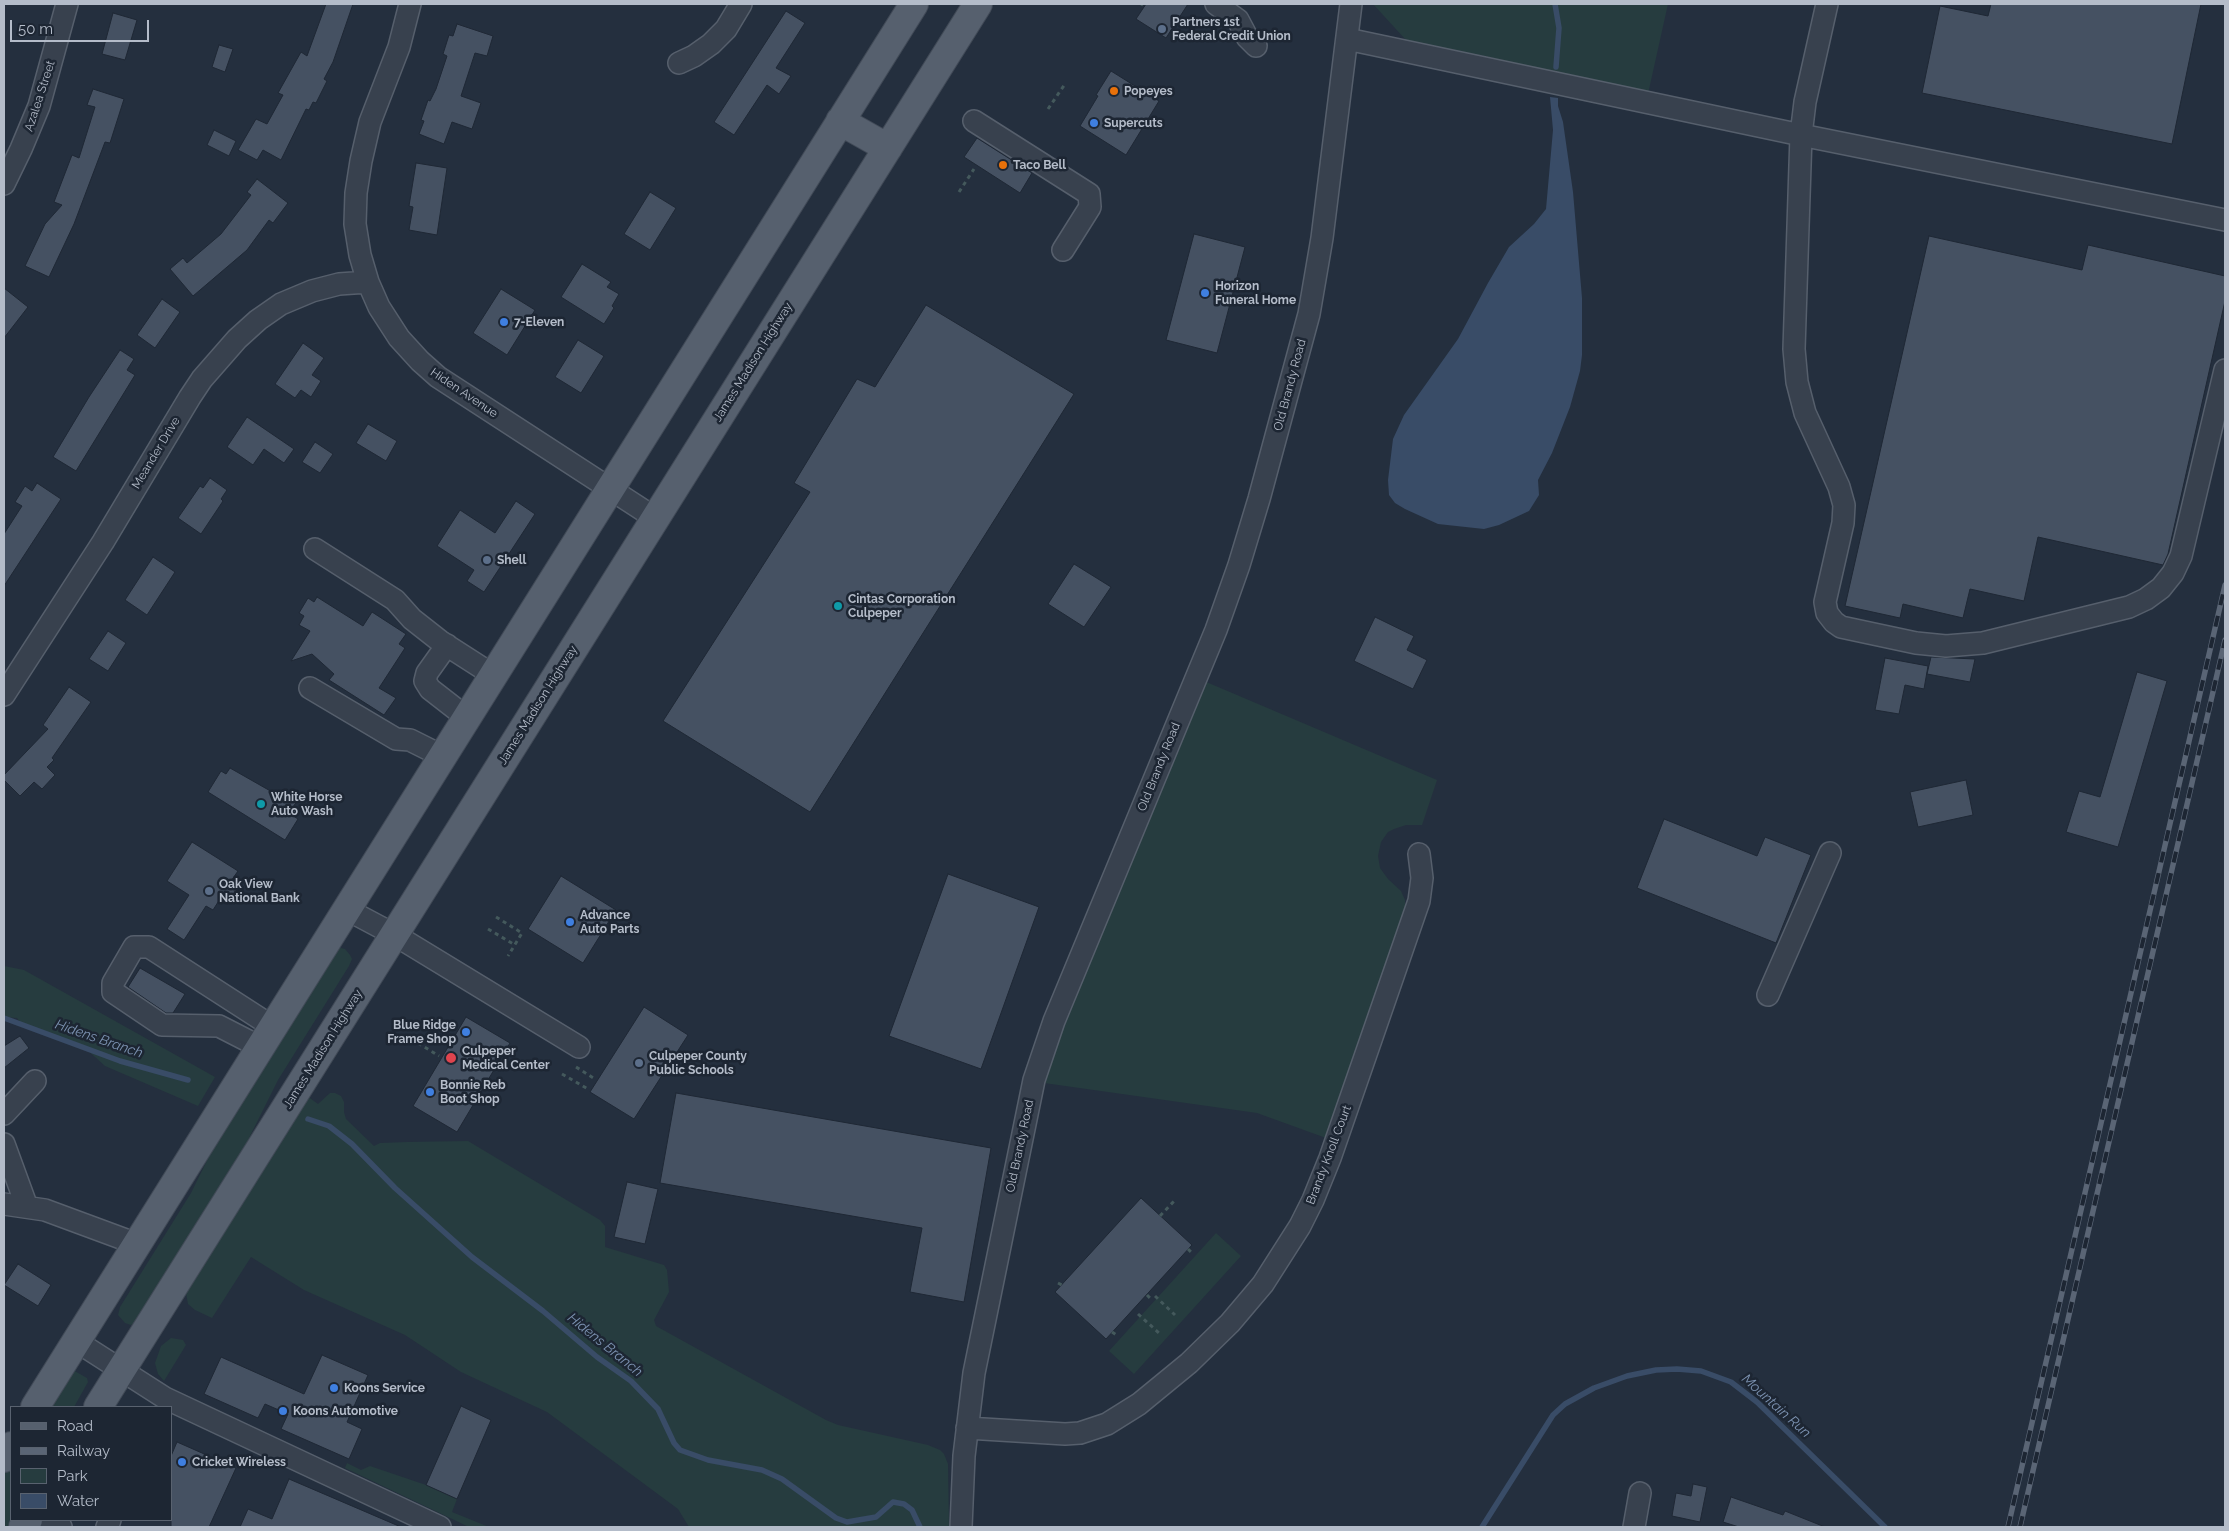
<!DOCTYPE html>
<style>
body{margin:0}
#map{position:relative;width:2229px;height:1531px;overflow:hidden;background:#242f3e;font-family:Raleway,sans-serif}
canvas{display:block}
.frame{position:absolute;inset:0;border:5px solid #b4bcc9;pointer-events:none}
.legend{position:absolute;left:10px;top:1406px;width:162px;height:115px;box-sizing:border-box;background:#1d2633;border:1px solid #59626f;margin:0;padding:6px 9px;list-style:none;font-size:15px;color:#b4bcc9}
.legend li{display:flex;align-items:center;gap:10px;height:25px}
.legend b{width:25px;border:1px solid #59626f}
.scale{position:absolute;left:10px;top:20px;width:139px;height:22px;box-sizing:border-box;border:2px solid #b4bcc9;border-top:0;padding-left:6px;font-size:15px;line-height:18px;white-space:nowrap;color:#b4bcc9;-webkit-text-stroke:4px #1d2633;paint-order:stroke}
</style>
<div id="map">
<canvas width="2229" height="1531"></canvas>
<div class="frame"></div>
<ul class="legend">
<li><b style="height:6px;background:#56606e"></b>Road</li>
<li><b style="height:6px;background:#5a6575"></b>Railway</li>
<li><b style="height:14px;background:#263c3f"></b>Park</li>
<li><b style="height:14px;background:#394c67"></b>Water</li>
</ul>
<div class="scale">50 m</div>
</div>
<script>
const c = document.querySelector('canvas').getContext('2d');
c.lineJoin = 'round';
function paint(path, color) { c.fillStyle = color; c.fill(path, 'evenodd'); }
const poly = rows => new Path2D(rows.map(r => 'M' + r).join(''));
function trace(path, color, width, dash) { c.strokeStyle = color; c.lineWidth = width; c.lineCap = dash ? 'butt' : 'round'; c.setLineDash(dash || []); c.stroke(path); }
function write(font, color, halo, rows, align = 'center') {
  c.font = font + ' Raleway,sans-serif'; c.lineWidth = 5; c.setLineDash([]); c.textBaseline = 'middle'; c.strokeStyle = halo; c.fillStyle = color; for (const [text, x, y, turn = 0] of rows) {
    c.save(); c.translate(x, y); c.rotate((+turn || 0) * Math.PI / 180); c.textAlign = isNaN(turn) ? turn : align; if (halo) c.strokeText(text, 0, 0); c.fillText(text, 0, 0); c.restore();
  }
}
const green = poly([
 [1373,4,1668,4,1648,94,1480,55,1460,55,1429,48,1405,39],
 [1204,681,1437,780,1422,825,1406,825,1394,829,1388,832,1381,842,1378,856,1380,868,1388,879,1401,891,1405,900,1405,912,1326,1138,1257,1113,1044,1083,1047,1064],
 [337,947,345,949,350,955,352,959,349,966,278,1080,245,1146,227,1177,137,1322,131,1325,125,1323,118,1315,120,1307,191,1193,232,1110],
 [4,966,24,970,215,1077,198,1106,105,1066,84,1047,4,1019,20,1022,17,1018,4,1017],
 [330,1093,335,1093,341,1096,344,1102,344,1112,346,1119,374,1146,380,1143,407,1142,468,1141,600,1220,605,1226,605,1247,664,1265,667,1270,669,1292,654,1320,656,1326,826,1420,838,1425,928,1445,940,1450,944,1454,948,1464,949,1527,689,1527,678,1509,547,1412,461,1372,405,1335,304,1290,251,1257,212,1318,195,1310,188,1304,186,1293,307,1096,318,1104],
 [1216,1233,1241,1256,1134,1374,1109,1351],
 [171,1338,183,1340,186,1345,164,1381,158,1374,155,1363,161,1346],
 [73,1370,87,1378,88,1382,74,1407,45,1407],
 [11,1461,11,1520,15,1520,10,1527,4,1527,4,1473],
 [347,1463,361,1470,370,1466,426,1485,457,1499,452,1512,489,1527,469,1527,345,1468]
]);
const water = poly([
 [1550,97,1558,98,1558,106,1563,122,1573,192,1582,298,1582,355,1580,371,1570,407,1552,453,1538,480,1539,495,1529,511,1499,525,1484,529,1438,524,1405,509,1395,503,1389,495,1388,480,1393,439,1404,415,1458,339,1488,283,1509,247,1534,224,1546,209,1553,130]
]);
const stream = poly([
 [1555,4,1559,28,1556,67],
 [4,1018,120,1061,188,1080],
 [308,1119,329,1126,352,1144,395,1188,472,1257,543,1311,597,1357,631,1381,658,1409,674,1443,680,1450,708,1460,762,1470,782,1479,836,1518,847,1522,876,1517,893,1502,904,1504,912,1510,920,1527],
 [1482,1527,1553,1415,1565,1404,1594,1388,1627,1376,1656,1370,1677,1369,1701,1371,1731,1382,1757,1402,1885,1527]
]);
const building = poly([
 [326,4,353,4,333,62,324,79,327,81,316,103,313,102,309,110,306,109,281,160,263,150,257,160,238,150,256,119,267,124,283,95,278,93,301,52,307,56,326,4],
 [1146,4,1188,4,1166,38,1136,19,1146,4],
 [1991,4,2201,4,2172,144,1922,93,1940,6,1988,16,1991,4],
 [786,11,805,23,776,68,791,76,779,94,767,85,734,135,714,122,786,11],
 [113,13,137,20,125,60,102,54,113,13],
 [457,24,493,36,487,56,475,53,461,96,481,103,472,129,452,122,444,144,419,134,424,121,421,120,428,100,430,101,436,89,447,56,443,54,449,35,453,36,457,24],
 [219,45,233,49,225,72,212,67,219,45],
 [1111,71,1159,101,1126,155,1080,126,1098,96,1096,95,1111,71],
 [93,89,124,99,110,143,105,142,74,224,49,277,25,266,45,224,62,205,54,202,72,155,79,158,95,107,87,105,93,89],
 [214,130,236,141,229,156,207,145,214,130],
 [977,138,1032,173,1020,193,964,157,977,138],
 [416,163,447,168,437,235,409,230,413,207,409,206,416,163],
 [257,179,288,203,273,223,269,220,247,250,193,296,170,269,183,258,187,263,221,234,251,195,247,192,257,179],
 [650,192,676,208,650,250,624,234,650,192],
 [1194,234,1245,247,1217,353,1166,340,1194,234],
 [1929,236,2082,270,2088,245,2225,276,2225,301,2168,554,2163,565,2038,537,2024,601,1970,589,1963,618,1903,604,1900,618,1845,606,1929,236],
 [582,264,611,282,607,287,619,294,612,306,614,308,604,324,561,297,582,264],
 [4,288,28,307,4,338,4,288],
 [501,289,535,310,507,355,473,333,501,289],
 [162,299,180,312,155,348,137,335,162,299],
 [926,305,1074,394,810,812,663,721,810,492,794,483,857,379,875,387,926,305],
 [578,340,604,356,581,393,555,377,578,340],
 [303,343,324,358,312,375,321,381,311,397,301,390,295,398,275,384,303,343],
 [120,350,134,359,127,370,135,375,76,471,53,457,89,397,120,350],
 [247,417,294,449,284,463,264,449,253,465,227,447,247,417],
 [368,424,397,441,386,461,356,443,368,424],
 [315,442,333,454,320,473,302,462,315,442],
 [210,478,227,490,221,499,223,501,201,534,178,518,200,486,203,488,210,478],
 [37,483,61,499,4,586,4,534,22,506,15,502,25,486,32,491,37,483],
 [516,501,535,514,484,592,467,581,474,570,437,546,460,510,495,533,516,501],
 [153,557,175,572,147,615,125,600,153,557],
 [1074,564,1111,587,1084,627,1048,604,1074,564],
 [317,597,363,626,372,612,406,634,399,644,405,648,379,688,396,698,384,715,329,680,334,674,312,654,291,661,310,631,299,625,304,616,299,613,308,598,314,602,317,597],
 [1375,617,1414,636,1407,650,1427,660,1413,689,1354,661,1375,617],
 [108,631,126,643,108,671,89,659,108,631],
 [1931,657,1975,659,1970,682,1927,674,1931,657],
 [1885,658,1928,666,1924,689,1905,685,1899,714,1875,710,1885,658],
 [2137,672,2167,681,2118,847,2066,832,2079,791,2100,797,2137,672],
 [69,687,91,702,52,758,54,760,47,767,55,775,42,789,34,782,20,796,4,780,4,775,48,729,43,725,69,687],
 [230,768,281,797,284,793,297,801,293,807,299,811,295,817,298,819,285,840,208,792,221,771,226,774,230,768],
 [1966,780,1973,815,1918,827,1910,792,1966,780],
 [1664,819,1757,856,1765,837,1811,855,1776,943,1637,888,1664,819],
 [192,842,238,871,231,881,239,886,228,904,220,899,213,910,206,906,184,940,167,929,189,895,167,881,192,842],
 [948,874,1039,907,981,1069,889,1036,948,874],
 [561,876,616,910,583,963,528,929,561,876],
 [140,968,185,994,173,1013,166,1013,128,987,140,968],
 [644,1007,688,1035,634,1119,590,1092,644,1007],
 [466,1017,510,1043,457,1132,413,1106,466,1017],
 [20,1036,29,1048,4,1068,4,1046,20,1036],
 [676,1093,991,1148,964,1302,910,1292,922,1228,660,1183,676,1093],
 [627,1182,658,1189,645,1244,614,1237,627,1182],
 [1141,1198,1192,1245,1106,1339,1055,1292,1141,1198],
 [18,1264,51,1285,38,1306,4,1285,18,1264],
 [322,1355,368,1375,347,1422,362,1429,349,1459,281,1429,288,1414,265,1404,258,1418,204,1394,221,1357,304,1394,322,1355],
 [461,1406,491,1420,457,1499,426,1485,461,1406],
 [177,1442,236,1468,209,1527,171,1527,171,1456,177,1442],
 [289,1479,401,1527,240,1527,248,1509,272,1519,289,1479],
 [1693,1484,1707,1487,1700,1522,1672,1516,1676,1493,1691,1496,1693,1484],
 [1731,1497,1783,1515,1785,1511,1825,1527,1739,1527,1723,1522,1731,1497]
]);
const path = poly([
 [1141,4,1143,5],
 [1048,109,1065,84],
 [959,192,974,169],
 [496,917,522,933,508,956],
 [488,929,515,945],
 [418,1043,439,1056],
 [576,1067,595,1079],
 [562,1074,588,1089],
 [1160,1216,1176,1199],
 [1188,1249,1193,1254],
 [1058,1283,1062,1285],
 [1147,1295,1152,1300],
 [1155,1296,1175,1315],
 [1138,1314,1159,1333],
 [1112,1332,1118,1336]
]);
const minor = poly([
 [410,4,399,47,370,122,361,161,356,193,355,224,360,255,368,282,379,307,399,338,420,361,438,377,655,518],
 [1216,4,1238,20,1247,37,1256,46],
 [1827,4,1805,102,1801,135,1794,349,1797,382,1805,413,1839,487,1844,505,1843,523,1825,602,1827,613,1834,622,1841,627,1916,643,1946,646,1983,643,2129,607,2146,599,2161,588,2173,573,2181,556,2225,370],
 [1347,39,1801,135,2225,220],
 [679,63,694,56,711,44,726,29,741,4],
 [974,121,1089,194,1090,207,1063,250],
 [4,184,21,149,39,106,67,4],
 [315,549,395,600,412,619,440,641,493,675],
 [447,645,427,673,425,681,430,689,466,717],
 [310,688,396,739,410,740,442,756],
 [4,695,103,542,190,397,202,379,237,339,258,320,281,304,312,291,339,284,368,282],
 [346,909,395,935,579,1047],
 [1768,995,1830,853],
 [260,1047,219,1026,162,1025,113,992,113,983,134,947,149,947,273,1027],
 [4,1114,35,1081],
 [4,1144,27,1207],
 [4,1204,45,1210,137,1244],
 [76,1341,165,1398,440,1527],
 [967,1428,1065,1434,1080,1433,1107,1424,1139,1404,1189,1363,1230,1323,1263,1284,1300,1226,1313,1200,1330,1158,1419,901,1422,878,1419,854],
 [49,1520,61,1527],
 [107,1527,110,1520],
 [961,1527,964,1456,974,1373,1034,1080,1054,1021,1216,630,1239,565,1259,499,1309,314,1322,238,1351,4],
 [1634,1527,1640,1493]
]);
const major = poly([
 [840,121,888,148],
 [35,1407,914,4],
 [98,1407,978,4],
 [4,1458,11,1446],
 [23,1527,28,1520]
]);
const rail = poly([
 [2008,1527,2225,585],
 [2020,1527,2225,640]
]);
const markers = [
 [1162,29,5,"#5c6f8a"],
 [1114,91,5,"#e8710a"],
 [1094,123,5,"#3f7fe0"],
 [1003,165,5,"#e8710a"],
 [1205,293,5,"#3f7fe0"],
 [504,322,5,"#3f7fe0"],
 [487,560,5,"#5c6f8a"],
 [838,606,5,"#0f9aa8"],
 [261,804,5,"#0f9aa8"],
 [209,891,5,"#5c6f8a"],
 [570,922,5,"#3f7fe0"],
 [466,1032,5,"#3f7fe0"],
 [451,1058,6,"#e0444e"],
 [639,1063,5,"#5c6f8a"],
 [430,1092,5,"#3f7fe0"],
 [334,1388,5,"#3f7fe0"],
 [283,1411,5,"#3f7fe0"],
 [182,1462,5,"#3f7fe0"]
];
const poiNames = [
 ["Partners 1st",1172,22],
 ["Federal Credit Union",1172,36],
 ["Popeyes",1124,91],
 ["Supercuts",1104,123],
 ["Taco Bell",1013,165],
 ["Horizon",1215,286],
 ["Funeral Home",1215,300],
 ["7-Eleven",514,322],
 ["Shell",497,560],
 ["Cintas Corporation",848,599],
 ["Culpeper",848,613],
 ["White Horse",271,797],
 ["Auto Wash",271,811],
 ["Oak View",219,884],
 ["National Bank",219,898],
 ["Advance",580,915],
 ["Auto Parts",580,929],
 ["Blue Ridge",456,1025,"right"],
 ["Frame Shop",456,1039,"right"],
 ["Culpeper",462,1051],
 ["Medical Center",462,1065],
 ["Culpeper County",649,1056],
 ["Public Schools",649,1070],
 ["Bonnie Reb",440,1085],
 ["Boot Shop",440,1099],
 ["Koons Service",344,1388],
 ["Koons Automotive",293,1411],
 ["Cricket Wireless",192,1462]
];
const streetNames = [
 ["Azalea Street",40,96,-72],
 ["James Madison Highway",753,362,-58],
 ["Old Brandy Road",1290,385,-75],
 ["Hiden Avenue",464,393,34],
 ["Meander Drive",156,453,-59],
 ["James Madison Highway",538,705,-58],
 ["Old Brandy Road",1159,767,-68],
 ["James Madison Highway",323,1049,-58],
 ["Old Brandy Road",1020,1146,-78],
 ["Brandy Knoll Court",1329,1155,-69]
];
const waterNames = [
 ["Hidens Branch",99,1039,19],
 ["Hidens Branch",605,1345,39],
 ["Mountain Run",1776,1406,42]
];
paint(green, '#263c3f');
paint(water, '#394c67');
trace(stream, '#394c67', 5.5);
paint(building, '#455162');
trace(building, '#1f2835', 1);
trace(minor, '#565f6c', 24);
trace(major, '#414a57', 30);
trace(path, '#44595c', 3, [4, 4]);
trace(minor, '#38414e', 21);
trace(major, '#56606e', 28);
trace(rail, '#5a6575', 5.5);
trace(rail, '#1d2633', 4, [11]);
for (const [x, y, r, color] of markers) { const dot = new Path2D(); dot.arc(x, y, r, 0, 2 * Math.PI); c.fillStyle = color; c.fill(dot); trace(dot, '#1d2633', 2); }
write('bold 12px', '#b4bcc9', '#1d2633', poiNames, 'left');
write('12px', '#b4bcc9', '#1d2633', streetNames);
write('italic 14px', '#7c92b1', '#1d2633', waterNames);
</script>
